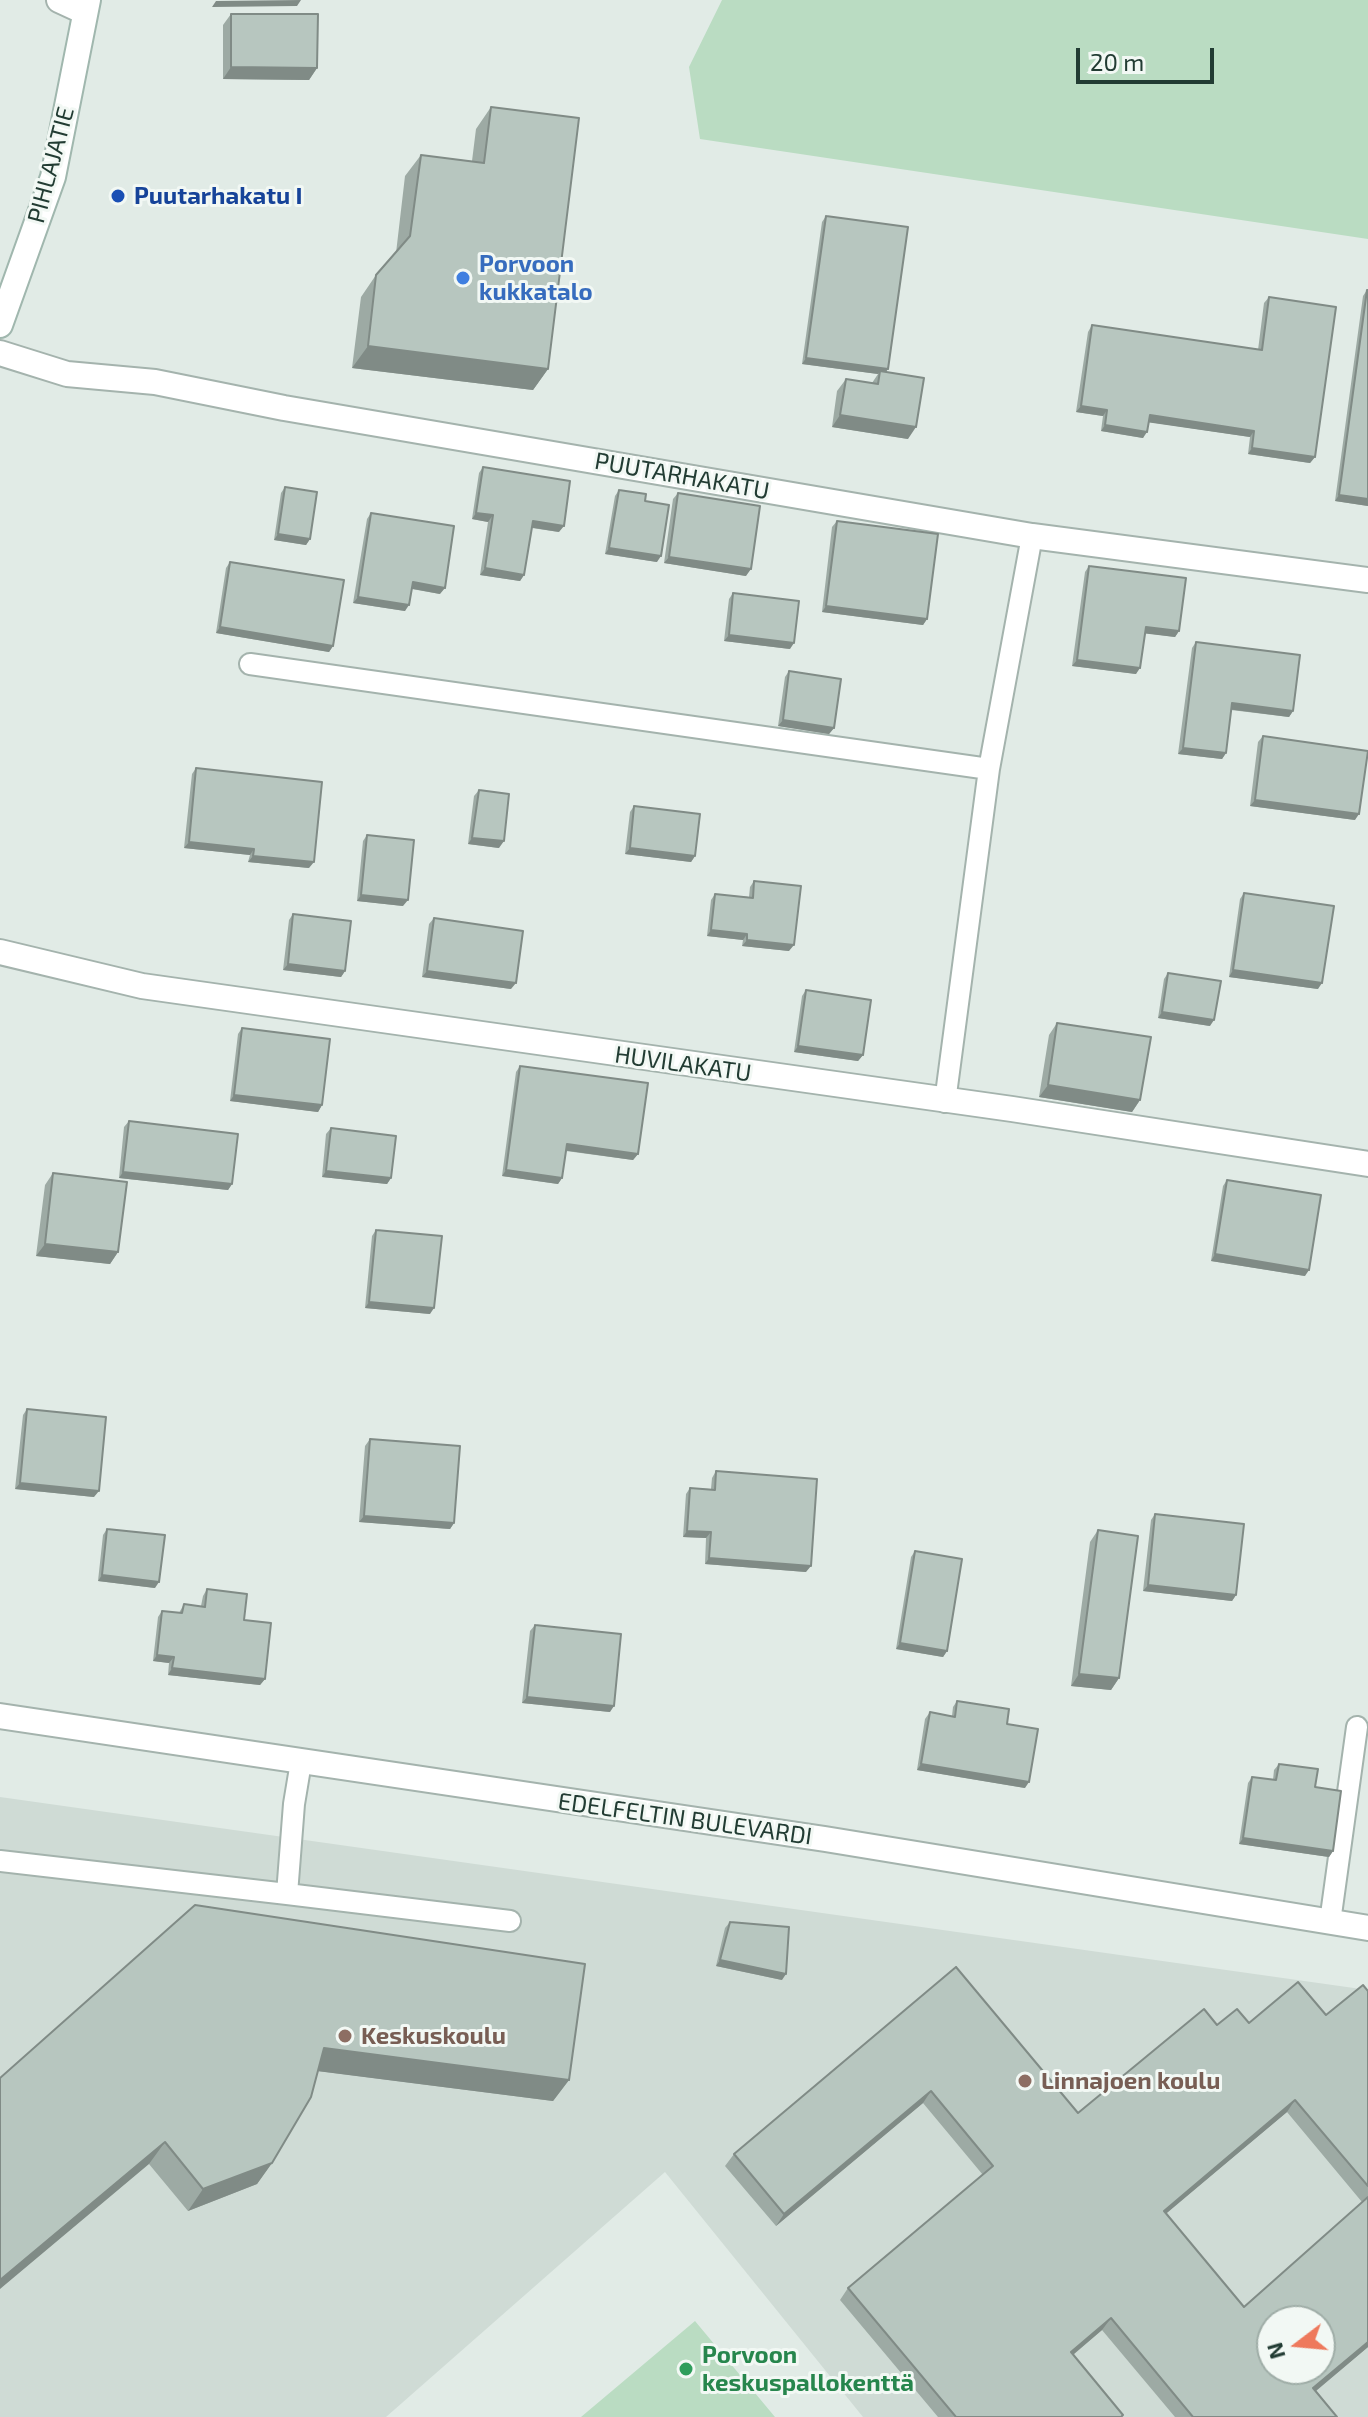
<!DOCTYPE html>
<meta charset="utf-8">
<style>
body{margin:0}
#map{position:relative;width:1368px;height:2417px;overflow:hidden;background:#e1ebe6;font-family:"Exo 2",sans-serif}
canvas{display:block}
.north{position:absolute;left:1256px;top:2305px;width:80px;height:80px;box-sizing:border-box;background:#f2f8f4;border:2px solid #9fada7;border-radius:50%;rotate:254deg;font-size:22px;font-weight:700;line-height:32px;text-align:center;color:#223c33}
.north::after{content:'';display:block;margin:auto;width:28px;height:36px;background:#ee795c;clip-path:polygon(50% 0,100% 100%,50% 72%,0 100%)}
.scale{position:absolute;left:1076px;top:48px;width:138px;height:36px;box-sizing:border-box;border:4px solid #223c33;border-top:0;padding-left:10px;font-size:24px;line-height:28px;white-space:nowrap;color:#223c33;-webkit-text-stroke:6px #f2f8f4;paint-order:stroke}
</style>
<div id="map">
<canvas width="1368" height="2417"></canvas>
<div class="north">N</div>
<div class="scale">20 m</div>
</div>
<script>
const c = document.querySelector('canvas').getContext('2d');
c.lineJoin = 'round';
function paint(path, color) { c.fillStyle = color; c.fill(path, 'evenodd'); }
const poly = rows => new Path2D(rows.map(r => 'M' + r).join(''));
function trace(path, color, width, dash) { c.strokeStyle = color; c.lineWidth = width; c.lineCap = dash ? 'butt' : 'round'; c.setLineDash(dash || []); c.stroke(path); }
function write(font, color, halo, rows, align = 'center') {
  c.font = font + ' "Exo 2",sans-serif'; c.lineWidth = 6; c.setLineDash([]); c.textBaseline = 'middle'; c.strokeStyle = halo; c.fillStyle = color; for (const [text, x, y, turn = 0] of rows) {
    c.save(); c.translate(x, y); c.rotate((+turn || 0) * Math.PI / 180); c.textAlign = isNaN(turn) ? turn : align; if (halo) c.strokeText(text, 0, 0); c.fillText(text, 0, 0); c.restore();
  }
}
const built = poly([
 [0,1797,1368,1990,1368,2417,863,2417,665,2172,386,2417,0,2417],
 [1272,2321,1320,2321,1320,2369,1272,2369]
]);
const green = poly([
 [722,0,1368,0,1368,239,700,139,689,67],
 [695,2321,775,2417,581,2417]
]);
const lane = poly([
 [250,664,989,769],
 [945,1102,989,769,1032,536],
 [301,1762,294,1804,287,1894,510,1921],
 [0,1861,287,1894],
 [1330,1922,1357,1727]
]);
const street = poly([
 [59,0,85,12],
 [0,353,67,374,155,382,284,408,1032,536,1368,580],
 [0,952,142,986,1012,1109,1368,1164],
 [0,1716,825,1839,1368,1928]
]);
const secondary = poly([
 [0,325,53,177,88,0]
]);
const wall = poly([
 [231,14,317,68,309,80,223,79,223,25],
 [491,107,548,369,533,390,352,368,361,297,376,275,396,253,405,176,421,155,472,161,476,129],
 [826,216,888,369,886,372,908,439,832,427,837,391,846,379,872,383,878,374,802,364,822,222],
 [1367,290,1368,290,1368,506,1335,501,1363,296],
 [1269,297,1315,457,1310,463,1248,454,1250,437,1149,422,1143,438,1101,431,1103,416,1076,412,1088,332,1092,325,1258,350,1264,303],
 [483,467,559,532,532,528,524,575,520,581,480,575,488,522,472,519,479,473],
 [285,487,310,539,306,545,274,540,281,493],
 [619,490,645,501,657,562,605,554,615,496],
 [678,493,746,576,664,563,673,499],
 [371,513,440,594,412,589,405,611,353,603,367,519],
 [837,521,927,619,923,625,822,612,832,527],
 [230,562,333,646,329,652,216,633,226,568],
 [1089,566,1179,631,1175,637,1145,633,1136,674,1072,666,1085,572],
 [733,593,790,649,724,641,729,599],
 [1196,642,1293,711,1289,717,1231,710,1226,753,1222,759,1178,754,1192,648],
 [789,671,834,728,829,734,778,726,785,677],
 [1263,736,1355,820,1250,806,1258,742],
 [196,768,309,868,248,862,250,855,184,848,192,774],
 [479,790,499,848,468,844,474,796],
 [634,806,695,856,691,862,625,854,630,812],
 [367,835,403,906,357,901,363,841],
 [754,881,789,951,742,946,743,940,707,936,711,900,715,894,749,897,750,887],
 [1244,893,1318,989,1229,977,1240,899],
 [293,914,345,971,341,977,283,970,289,920],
 [434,918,511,989,422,977,429,924],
 [1168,973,1210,1026,1158,1018,1164,979],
 [806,990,863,1055,858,1061,794,1052,802,996],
 [1057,1023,1140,1100,1132,1112,1039,1097,1049,1035],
 [242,1028,322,1105,318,1112,230,1101,238,1034],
 [520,1066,638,1154,633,1160,566,1151,562,1178,558,1184,502,1176,516,1072],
 [129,1121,232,1184,228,1190,119,1178,124,1127],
 [331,1128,391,1178,387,1184,322,1177,326,1134],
 [53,1173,118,1252,110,1264,36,1256,45,1185],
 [1227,1180,1305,1276,1211,1261,1223,1186],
 [376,1230,430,1314,365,1308,372,1236],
 [27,1409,94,1497,15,1489,23,1415],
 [370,1439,454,1523,450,1529,359,1522,365,1446],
 [716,1471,806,1572,705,1564,706,1538,683,1537,686,1494,690,1488,711,1489,712,1478],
 [1155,1514,1236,1595,1232,1601,1143,1591,1151,1520],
 [107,1529,155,1588,98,1581,103,1535],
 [1098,1530,1119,1678,1111,1690,1071,1686,1090,1542],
 [915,1551,947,1651,943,1657,896,1649,911,1557],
 [207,1589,244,1620,265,1679,260,1685,168,1675,169,1663,153,1661,158,1617,162,1611,179,1613,184,1604,201,1606,203,1596],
 [535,1625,610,1712,522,1703,530,1631],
 [957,1701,1007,1724,1025,1788,917,1770,925,1719,930,1712,952,1716,953,1707],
 [1279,1764,1315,1787,1333,1851,1329,1857,1239,1844,1248,1783,1252,1777,1273,1780,1274,1770],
 [195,1905,569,2080,553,2101,318,2071,272,2163,257,2184,188,2211,149,2164],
 [730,1922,782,1980,716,1966,725,1928],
 [956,1967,1078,2113,1217,2025,1326,2015,1368,1991,1368,2347,1316,2391,1337,2417,1175,2417,1102,2330,1073,2355,1122,2417,938,2417,840,2300,848,2288,983,2175,923,2103,776,2226,725,2166,734,2154],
 [1287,2112,1362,2202,1244,2307,1166,2213]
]);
const shadedWall = poly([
 [301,0,297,6,212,7,216,1],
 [231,67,317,68,309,80,223,79],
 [368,346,548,369,533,390,352,368],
 [806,358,888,369,883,375,880,371,878,374,802,364],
 [1081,406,1107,410,1103,416,1076,412],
 [840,415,916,427,908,439,832,427],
 [1150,415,1254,431,1250,437,1146,422],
 [1105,425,1147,432,1143,438,1101,431],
 [1252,448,1315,457,1310,463,1248,454],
 [1339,495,1368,499,1368,506,1335,501],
 [476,513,493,515,488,522,472,519],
 [533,521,564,526,559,532,528,527],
 [278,534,310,539,306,545,274,540],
 [609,548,661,556,657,562,605,554],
 [669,557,751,569,746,576,664,563],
 [485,568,524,575,520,581,480,575],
 [413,582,445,588,440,594,408,588],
 [358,597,409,605,405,611,353,603],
 [826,606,927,619,923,625,822,612],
 [220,627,333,646,329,652,216,633],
 [1146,627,1179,631,1175,637,1141,633],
 [729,635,794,643,790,649,724,641],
 [1077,660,1140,668,1136,674,1072,666],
 [1232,703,1293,711,1289,717,1227,709],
 [783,720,834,728,829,734,778,726],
 [1183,748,1226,753,1222,759,1178,754],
 [1255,800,1359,814,1355,820,1250,806],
 [472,838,504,841,499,848,468,844],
 [189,842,254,849,250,855,184,848],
 [630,848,695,856,691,862,625,854],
 [253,856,314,862,309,868,248,862],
 [361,895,408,900,403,906,357,901],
 [711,930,747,934,743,940,707,936],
 [747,940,794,945,789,951,742,946],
 [288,964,345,971,341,977,283,970],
 [1233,970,1322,983,1318,989,1229,977],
 [427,971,516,983,511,989,422,977],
 [1162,1012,1214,1020,1210,1026,1158,1018],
 [798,1046,863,1055,858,1061,794,1052],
 [1048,1085,1140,1100,1132,1112,1039,1097],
 [234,1095,322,1105,318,1112,230,1101],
 [567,1144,638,1154,633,1160,562,1150],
 [506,1170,562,1178,558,1184,502,1176],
 [326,1171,391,1178,387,1184,322,1177],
 [123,1172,232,1184,228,1190,119,1178],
 [45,1244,118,1252,110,1264,36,1256],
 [1215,1254,1309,1270,1305,1276,1211,1261],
 [369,1302,434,1308,430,1314,365,1308],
 [20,1483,99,1491,94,1497,15,1489],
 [364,1516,454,1523,450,1529,359,1522],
 [687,1531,711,1532,706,1538,683,1537],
 [709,1558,811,1566,806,1572,705,1564],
 [102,1575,159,1582,155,1588,98,1581],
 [1148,1585,1236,1595,1232,1601,1143,1591],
 [900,1643,947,1651,943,1657,896,1649],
 [157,1655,174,1657,169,1663,153,1661],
 [172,1668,265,1679,260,1685,168,1675],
 [1079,1674,1119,1678,1111,1690,1071,1686],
 [527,1697,614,1706,610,1712,522,1703],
 [921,1764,1029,1782,1025,1788,917,1770],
 [1243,1838,1333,1851,1329,1857,1239,1844],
 [720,1960,786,1974,782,1980,716,1966],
 [324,2048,569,2080,553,2101,309,2070],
 [931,2091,923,2103,776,2226,784,2214],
 [1295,2100,1287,2112,1155,2223,1164,2211],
 [165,2142,149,2164,0,2289,0,2280],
 [272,2163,257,2184,188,2211,203,2189],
 [1111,2318,1102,2330,1062,2364,1071,2352],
 [1368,2342,1368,2347,1305,2400,1313,2388]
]);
const building = poly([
 [231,14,318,14,317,68,231,67,231,14],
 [491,107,579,118,548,369,368,346,376,275,410,236,421,155,484,163,491,107],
 [826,216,908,227,888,369,806,358,826,216],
 [1367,290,1368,290,1368,499,1339,495,1367,290],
 [1269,297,1336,307,1315,457,1252,448,1254,431,1150,415,1147,432,1105,425,1107,410,1081,406,1092,325,1262,350,1269,297],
 [880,371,924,378,916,427,840,415,846,379,878,384,880,371],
 [483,467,570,481,564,526,533,521,524,575,485,568,493,515,476,513,483,467],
 [285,487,317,492,310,539,278,534,285,487],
 [619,490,646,494,645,501,669,505,661,556,609,548,619,490],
 [678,493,760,506,751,569,669,557,678,493],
 [371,513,454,526,445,588,413,582,409,605,358,597,371,513],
 [837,521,938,534,927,619,826,606,837,521],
 [230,562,344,580,333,646,220,627,230,562],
 [1089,566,1186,578,1179,631,1146,627,1140,668,1077,660,1089,566],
 [733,593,799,601,794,643,729,635,733,593],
 [1196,642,1300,655,1293,711,1232,703,1226,753,1183,748,1196,642],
 [789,671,841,679,834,728,783,720,789,671],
 [1263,736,1368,751,1359,814,1255,800,1263,736],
 [196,768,322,782,314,862,253,856,254,849,189,842,196,768],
 [479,790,509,794,504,841,472,838,479,790],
 [634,806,700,814,695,856,630,848,634,806],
 [367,835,414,840,408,900,361,895,367,835],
 [754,881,801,886,794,945,747,940,747,934,711,930,715,894,753,898,754,881],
 [1244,893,1334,906,1322,983,1233,970,1244,893],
 [293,914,351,921,345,971,288,964,293,914],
 [434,918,523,931,516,983,427,971,434,918],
 [1168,973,1221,981,1214,1020,1162,1012,1168,973],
 [806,990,871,1000,863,1055,798,1046,806,990],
 [1057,1023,1151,1037,1140,1100,1048,1085,1057,1023],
 [242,1028,330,1039,322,1105,234,1095,242,1028],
 [520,1066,648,1083,638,1154,567,1144,562,1178,506,1170,520,1066],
 [129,1121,238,1134,232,1184,123,1172,129,1121],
 [331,1128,396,1136,391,1178,326,1171,331,1128],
 [53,1173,127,1182,118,1252,45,1244,53,1173],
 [1227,1180,1321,1195,1309,1270,1215,1254,1227,1180],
 [376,1230,442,1236,434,1308,369,1302,376,1230],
 [27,1409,106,1417,99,1491,20,1483,27,1409],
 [370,1439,460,1446,454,1523,364,1516,370,1439],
 [716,1471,817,1479,811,1566,709,1558,711,1532,687,1531,690,1488,715,1490,716,1471],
 [1155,1514,1244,1524,1236,1595,1148,1585,1155,1514],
 [107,1529,165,1535,159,1582,102,1575,107,1529],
 [1098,1530,1138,1536,1119,1678,1079,1674,1098,1530],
 [915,1551,962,1559,947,1651,900,1643,915,1551],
 [207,1589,247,1594,244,1620,271,1623,265,1679,172,1668,174,1657,157,1655,162,1611,182,1613,184,1604,205,1607,207,1589],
 [535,1625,621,1634,614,1706,527,1697,535,1625],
 [957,1701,1009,1709,1007,1724,1038,1729,1029,1782,921,1764,930,1712,955,1717,957,1701],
 [1279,1764,1318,1769,1315,1787,1341,1791,1333,1851,1243,1838,1252,1777,1276,1780,1279,1764],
 [195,1905,585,1964,569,2080,324,2048,311,2097,272,2163,203,2189,165,2142,0,2280,0,2078,195,1905],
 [730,1922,789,1927,786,1974,720,1960,730,1922],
 [956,1967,1078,2113,1204,2009,1217,2025,1237,2009,1249,2023,1298,1982,1326,2015,1363,1985,1368,1991,1368,2186,1295,2100,1164,2211,1244,2307,1368,2197,1368,2342,1313,2388,1337,2417,1193,2417,1111,2318,1071,2352,1123,2415,1121,2417,956,2417,848,2288,993,2166,931,2091,784,2214,734,2154,956,1967],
 [1272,2321,1320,2321,1320,2369,1272,2369,1272,2321]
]);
const markers = [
 [118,196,8,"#1a4fb4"],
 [463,278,8,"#3f7fe0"],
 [345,2036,8,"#8d6e63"],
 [1025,2081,8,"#8d6e63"],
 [686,2369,8,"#2e9e5b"]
];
const streetNames = [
 ["PIHLAJATIE",51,165,-75],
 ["PUUTARHAKATU",682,476,10],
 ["HUVILAKATU",683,1064,8],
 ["EDELFELTIN BULEVARDI",685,1819,8]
];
const transitNames = [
 ["Puutarhakatu I",134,196]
];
const shopNames = [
 ["Porvoon",479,264],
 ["kukkatalo",479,292]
];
const educationNames = [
 ["Keskuskoulu",361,2036],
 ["Linnajoen koulu",1041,2081]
];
const leisureNames = [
 ["Porvoon",702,2355],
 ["keskuspallokenttä",702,2383]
];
paint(built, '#cfdbd5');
paint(green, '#badcc2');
trace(lane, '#a4b3ad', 24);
trace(street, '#a4b3ad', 28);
trace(secondary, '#a0b7ae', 28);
trace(lane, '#fff', 20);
trace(street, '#fff', 24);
trace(secondary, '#fff', 24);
paint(wall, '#9daaa4');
paint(shadedWall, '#808b86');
paint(building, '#b7c6bf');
trace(building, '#808b86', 2);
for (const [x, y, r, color] of markers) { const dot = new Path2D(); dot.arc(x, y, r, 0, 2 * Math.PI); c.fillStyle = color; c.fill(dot); trace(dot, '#f2f8f4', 3); }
write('24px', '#223c33', '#f2f8f4', streetNames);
write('bold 24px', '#164399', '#f2f8f4', transitNames, 'left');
write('bold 24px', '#366cbe', '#f2f8f4', shopNames, 'left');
write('bold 24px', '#785e54', '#f2f8f4', educationNames, 'left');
write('bold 24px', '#27864d', '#f2f8f4', leisureNames, 'left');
</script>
